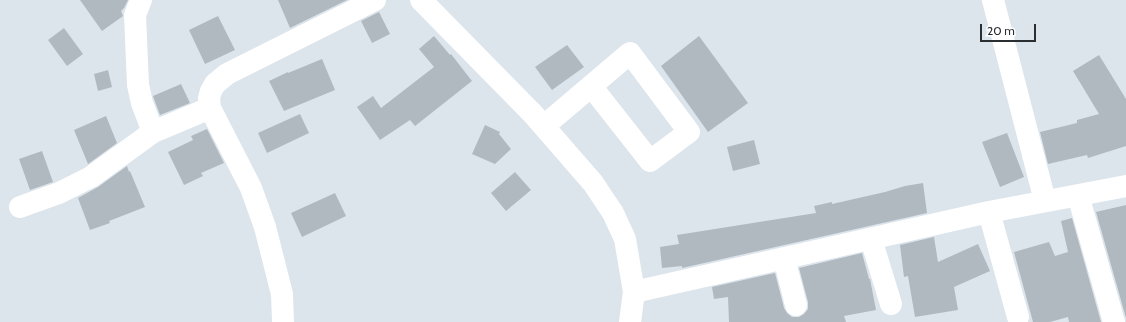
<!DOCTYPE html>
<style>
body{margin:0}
#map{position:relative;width:1126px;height:322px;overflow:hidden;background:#dce4ec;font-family:Cabin,sans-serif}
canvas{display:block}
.scale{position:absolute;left:980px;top:24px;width:56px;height:18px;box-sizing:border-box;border:2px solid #2b2e31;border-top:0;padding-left:5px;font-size:12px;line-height:14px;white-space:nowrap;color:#2b2e31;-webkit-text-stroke:3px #fff;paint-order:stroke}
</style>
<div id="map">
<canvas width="1126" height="322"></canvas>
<div class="scale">20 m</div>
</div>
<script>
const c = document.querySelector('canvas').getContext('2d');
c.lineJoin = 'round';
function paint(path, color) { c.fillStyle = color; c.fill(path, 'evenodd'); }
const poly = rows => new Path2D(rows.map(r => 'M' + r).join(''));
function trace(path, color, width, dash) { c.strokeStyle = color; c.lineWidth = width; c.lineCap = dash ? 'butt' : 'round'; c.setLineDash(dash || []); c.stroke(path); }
const building = poly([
 [80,0,128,0,124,8,121,11,123,16,102,31],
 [278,0,347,0,290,28],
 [379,12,390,34,372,43,361,21],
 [218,16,235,50,205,64,189,30],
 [64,28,83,54,67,66,48,40],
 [434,36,450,55,451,54,472,81,415,126,410,120,380,140,357,107,373,96,381,108,434,67,419,49],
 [699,36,748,103,708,132,661,66],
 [567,45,584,67,552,90,535,67],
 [1099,55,1126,99,1126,146,1088,158,1087,155,1048,164,1040,132,1077,123,1077,120,1099,114,1073,71],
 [322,59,335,90,284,111,269,81,288,72,288,73],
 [108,70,112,87,98,91,94,74],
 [181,84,190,103,160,115,153,96],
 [300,114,309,133,267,153,258,133],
 [106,116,117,143,88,164,74,130],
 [485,125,500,132,499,134,511,149,495,164,472,154],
 [207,129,224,163,201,173,203,176,184,185,168,152,193,140,191,136],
 [1007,133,1024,177,1000,187,982,142],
 [754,140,760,164,733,171,727,147],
 [42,151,53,182,30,190,19,159],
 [127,166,129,172,130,171,145,207,109,221,110,223,90,230,78,198,98,187],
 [515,172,531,190,506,211,491,193],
 [923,183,927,213,682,268,682,266,662,268,660,247,679,244,677,235,816,213,814,206,832,202,832,204,885,192,905,186],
 [335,193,346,216,302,237,291,213],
 [1126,205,1126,318,1096,212],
 [1072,218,1101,322,1069,322,1068,317,1050,322,1033,322,1014,252,1049,242,1055,256,1068,252,1061,221],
 [934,237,938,262,978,244,990,271,954,287,958,310,915,317,908,276,904,277,900,245],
 [862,253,869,279,870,279,876,310,844,316,846,322,729,322,728,297,714,299,712,287,775,273,784,308,787,313,792,317,799,317,804,314,808,309,808,302,799,268]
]);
const minor = poly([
 [421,0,533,114,593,183,613,213,625,239,634,292,630,322],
 [993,0,1045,201],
 [544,126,630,53,689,132,650,161,591,86],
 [153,132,210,108],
 [1078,195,1114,322],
 [20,207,59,193,91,177,153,132,142,103,138,85,135,15,141,0],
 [989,212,1018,317],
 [871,239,891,304],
 [784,258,796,305],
 [634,292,989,212,1126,186],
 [283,322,282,294,265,227,251,188,210,108,209,98,211,91,215,84,227,74,375,0]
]);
paint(building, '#b1b9c0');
trace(minor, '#fff', 22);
</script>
